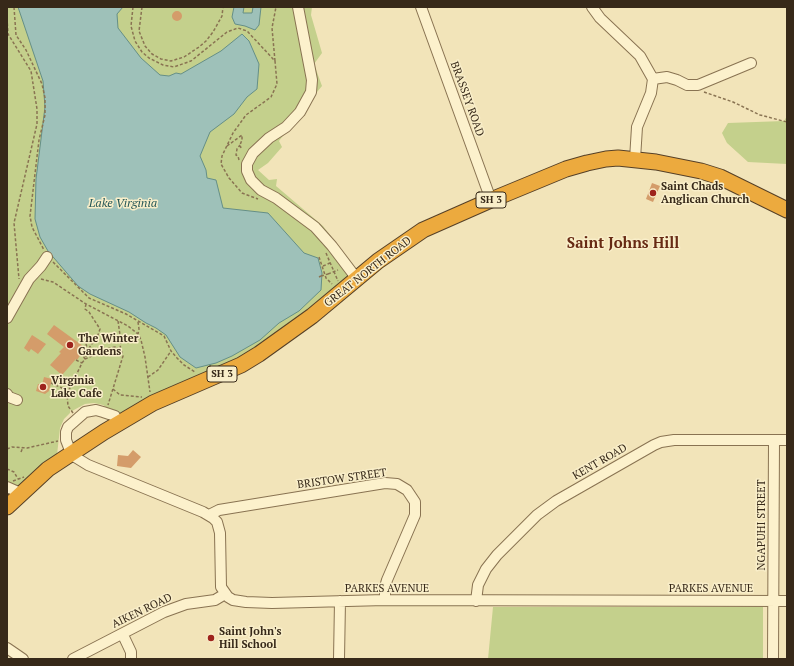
<!DOCTYPE html>
<style>
body{margin:0}
#map{position:relative;width:794px;height:666px;overflow:hidden;background:#f2e4b9;font-family:"PT Serif",serif}
canvas{display:block}
.frame{position:absolute;inset:0;border:8px solid #372919;pointer-events:none}
</style>
<div id="map">
<canvas width="794" height="666"></canvas>
<div class="frame"></div>
</div>
<script>
const c = document.querySelector('canvas').getContext('2d');
c.lineJoin = 'round';
function paint(path, color) { c.fillStyle = color; c.fill(path, 'evenodd'); }
const poly = rows => new Path2D(rows.map(r => 'M' + r).join(''));
function trace(path, color, width, dash) { c.strokeStyle = color; c.lineWidth = width; c.lineCap = dash ? 'butt' : 'round'; c.setLineDash(dash || []); c.stroke(path); }
function write(font, color, halo, rows, align = 'center') {
  c.font = font + ' "PT Serif",serif'; c.lineWidth = 3; c.setLineDash([]); c.textBaseline = 'middle'; c.strokeStyle = halo; c.fillStyle = color; for (const [text, x, y, turn = 0] of rows) {
    c.save(); c.translate(x, y); c.rotate((+turn || 0) * Math.PI / 180); c.textAlign = isNaN(turn) ? turn : align; if (halo) c.strokeText(text, 0, 0); c.fillText(text, 0, 0); c.restore();
  }
}
const green = poly([
 [7,7,312,7,311,15,322,53,314,64,322,86,307,104,279,141,282,147,268,163,258,170,269,180,277,179,276,186,323,226,358,271,264,347,120,417,103,405,94,403,85,404,72,411,70,410,70,413,64,419,60,428,57,455,13,490,7,486],
 [787,116,787,164,748,162,727,143,722,133,728,123,784,121],
 [493,607,763,607,763,659,488,659]
]);
const water = poly([
 [18,7,123,7,117,14,118,28,141,58,160,75,169,76,176,73,181,74,221,51,242,34,249,41,259,64,257,89,247,97,234,114,210,132,200,156,206,170,207,178,216,180,223,208,268,213,304,253,318,258,322,273,321,290,299,311,279,323,260,340,232,356,216,363,196,368,180,357,166,335,156,328,146,323,129,312,90,294,78,286,48,251,40,237,35,219,36,179,45,107,43,81,18,7],
 [234,7,244,7,243,13,252,13,253,7,261,7,259,25,255,30,245,26,235,24,232,17,234,7]
]);
const building = poly([
 '172 16a5 5 0 1 1 10 0a5 5 0 1 1-10 0Z',
 [652,183,660,186,653,202,646,199],
 [54,325,83,346,84,350,77,360,76,359,62,375,50,365,61,353,59,352,64,347,47,334],
 [32,335,46,344,38,354,31,349,29,352,24,348],
 [44,377,52,379,49,391,45,394,36,391,38,384,42,385],
 [133,450,141,457,131,468,117,466,118,455,128,456]
]);
const path = poly([
 [14,7,16,35,26,50,42,84,45,98,45,115,39,140,30,216,32,227,44,250],
 [133,7,131,26,135,41,142,52,149,58,163,65,174,67,191,61,227,32,238,28,247,31,275,61,277,84,271,97,246,115,233,133,222,156,221,164,229,178,242,193,258,199],
 [142,7,139,31,145,46,152,54,161,59,171,61,184,57,199,47,206,41,213,32,222,16,223,7],
 [7,18,8,34,31,71,37,109,37,124,14,223,19,279],
 [275,61,272,28,276,7],
 [704,92,733,102,760,115,787,122],
 [227,146,242,135,242,140,240,145,241,148],
 [239,160,238,156,236,155,237,149,240,145],
 [326,253,338,281],
 [319,257,326,278,332,284],
 [53,262,89,298,126,314,164,336,171,351,177,358,184,365,195,372],
 [323,266,330,263],
 [328,274,338,270],
 [319,277,321,276],
 [41,279,53,282,86,304,128,326,138,334,141,340,145,357,150,392],
 [86,304,85,309,89,312,100,329,98,335,85,354,87,358],
 [118,321,121,342,120,349],
 [138,322,139,329,138,334],
 [85,359,82,354,87,347,85,341,88,338,91,337,95,340],
 [76,360,82,363],
 [148,377,158,370,171,351],
 [51,383,62,388,67,393],
 [113,389,120,395,142,397],
 [73,413,68,406,67,394,82,363,85,359,110,348,115,347,121,350,123,356,108,405],
 [7,449,12,447,27,448,58,441],
 [21,452,23,447],
 [7,469,14,472,18,479],
 [13,481,24,477]
]);
const minor = poly([
 [298,7,312,80,311,92,300,112,286,127,269,138,253,153,247,164,247,171,251,180,261,190,276,198,315,227,332,246,357,279],
 [421,7,491,200],
 [592,7,600,18,640,56,653,79,651,93,637,127,635,159],
 [653,79,667,77,677,80,687,85,698,85,751,63],
 [7,318,29,279,41,266,47,257],
 [7,394,9,397,17,400],
 [119,423,115,416,103,412,96,410,85,412,68,427,66,432,66,440,71,453,75,457,88,465,203,512,213,518,217,522,220,533,221,587,228,597,233,600,246,602,272,603,385,600,787,601],
 [7,487,16,491,19,495],
 [209,515,219,510,385,483,397,484,407,490,415,502,415,515,387,580,385,587,385,600],
 [476,601,478,585,486,569,497,555,537,515,556,501,654,445,661,442,674,440,787,440],
 [123,635,131,652,131,659],
 [7,648,23,659],
 [73,659,164,612,186,604,215,600,225,594],
 [339,659,340,601],
 [773,659,774,440]
]);
const highway = poly([
 [7,507,48,469,104,432,153,403,241,365,259,354,312,316,378,261,423,230,491,200,566,169,587,163,606,159,618,158,656,162,701,171,720,177,787,210]
]);
const pathBridge = poly([
 [321,276,328,274]
]);
const markers = [
 [653,193,4,"#9e231c"],
 [70,345,4,"#9e231c"],
 [43,387,4,"#9e231c"],
 [211,638,4,"#9e231c"]
];
const shields = [
 [491,200,30],
 [222,374,30]
];
const shieldNames = [
 ["SH 3",491,200],
 ["SH 3",222,374]
];
const streetNames = [
 ["BRASSEY ROAD",467,99,70],
 ["GREAT NORTH ROAD",368,272,-38],
 ["KENT ROAD",600,462,-30],
 ["BRISTOW STREET",342,479,-8],
 ["NGAPUHI STREET",762,525,-90],
 ["PARKES AVENUE",387,589],
 ["PARKES AVENUE",711,589],
 ["AIKEN ROAD",142,611,-26]
];
const poiNames = [
 ["Saint Chads",661,187],
 ["Anglican Church",661,200],
 ["The Winter",78,339],
 ["Gardens",78,352],
 ["Virginia",51,381],
 ["Lake Cafe",51,394],
 ["Saint John's",219,632],
 ["Hill School",219,645]
];
const waterNames = [
 ["Lake Virginia",123,204]
];
const districtNames = [
 ["Saint Johns Hill",623,244]
];
paint(green, '#c4d08c');
paint(water, '#9ec1b9');
trace(water, '#658f87', 1);
paint(building, '#d49c6a');
trace(minor, '#897352', 12);
trace(highway, '#564027', 17);
trace(path, '#897352', 1.5, [3, 2]);
trace(minor, '#fcf1cc', 10);
trace(highway, '#ecaa3e', 15);
trace(pathBridge, '#897352', 1.5, [3, 2]);
for (const [x, y, r, color] of markers) { const dot = new Path2D(); dot.arc(x, y, r, 0, 2 * Math.PI); c.fillStyle = color; c.fill(dot); trace(dot, '#f9eec9', 1.5); }
for (const [x, y, w] of shields) { const box = new Path2D(); box.roundRect(x - w / 2, y - 8, w, 16, 3); c.fillStyle = '#f9eec9'; c.fill(box); trace(box, '#372919', 1); }
write('bold 10px', '#372919', null, shieldNames);
write('11px', '#372919', '#f9eec9', streetNames);
write('bold 11px', '#372919', '#f9eec9', poiNames, 'left');
write('italic 12px', '#265858', '#f9eec9', waterNames);
write('bold 15px', '#672a14', '#f9eec9', districtNames);
</script>
